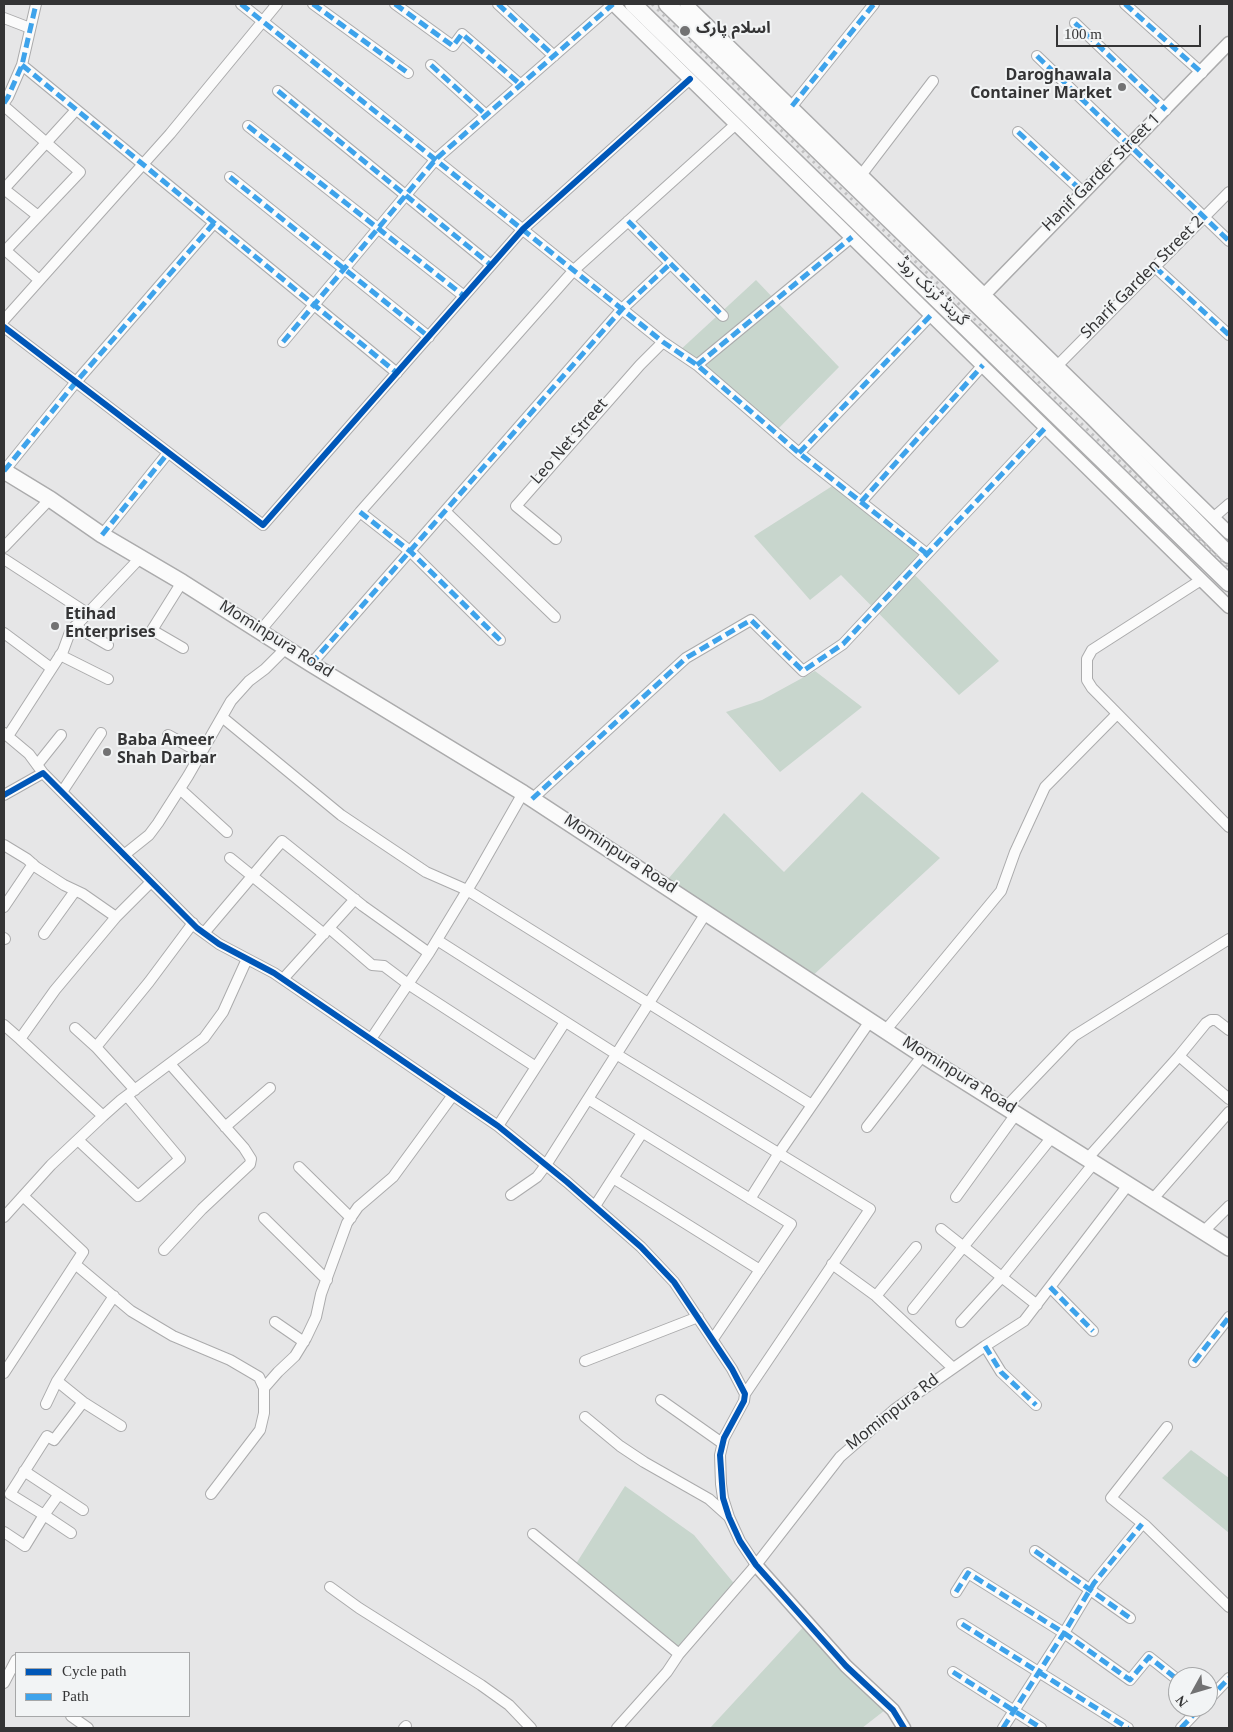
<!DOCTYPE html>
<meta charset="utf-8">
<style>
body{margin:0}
#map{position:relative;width:1233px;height:1732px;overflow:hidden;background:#e6e6e7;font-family:Georgia,serif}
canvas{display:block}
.frame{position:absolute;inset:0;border:5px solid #343435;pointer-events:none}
.legend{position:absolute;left:15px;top:1652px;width:175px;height:65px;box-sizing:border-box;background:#f2f4f5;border:1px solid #a6a7a8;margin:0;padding:6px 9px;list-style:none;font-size:15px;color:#343435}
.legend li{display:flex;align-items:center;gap:10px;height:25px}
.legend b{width:25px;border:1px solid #a6a7a8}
.north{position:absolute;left:1168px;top:1667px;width:50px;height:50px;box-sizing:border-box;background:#f2f4f5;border:1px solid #a6a7a8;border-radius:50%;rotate:231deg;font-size:14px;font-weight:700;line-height:20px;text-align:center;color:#343435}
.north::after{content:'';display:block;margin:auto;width:18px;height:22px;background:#727273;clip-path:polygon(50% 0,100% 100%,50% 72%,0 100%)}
.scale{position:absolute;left:1056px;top:25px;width:145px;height:22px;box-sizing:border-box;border:2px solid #343435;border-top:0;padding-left:6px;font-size:15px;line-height:18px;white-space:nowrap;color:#343435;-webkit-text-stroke:4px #f2f4f5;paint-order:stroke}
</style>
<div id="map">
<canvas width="1233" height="1732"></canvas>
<div class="frame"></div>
<ul class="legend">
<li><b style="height:6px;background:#0057b8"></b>Cycle path</li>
<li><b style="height:6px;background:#3ea3eb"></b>Path</li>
</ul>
<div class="north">N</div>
<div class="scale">100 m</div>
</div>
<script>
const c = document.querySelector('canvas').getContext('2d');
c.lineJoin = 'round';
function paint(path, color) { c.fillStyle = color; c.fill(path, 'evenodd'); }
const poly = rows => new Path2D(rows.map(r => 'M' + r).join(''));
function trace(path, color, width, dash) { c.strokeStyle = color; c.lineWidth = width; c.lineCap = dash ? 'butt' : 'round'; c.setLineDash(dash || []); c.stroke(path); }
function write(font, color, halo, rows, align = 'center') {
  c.font = font + ' Georgia,"Noto Sans Arabic",serif'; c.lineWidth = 4; c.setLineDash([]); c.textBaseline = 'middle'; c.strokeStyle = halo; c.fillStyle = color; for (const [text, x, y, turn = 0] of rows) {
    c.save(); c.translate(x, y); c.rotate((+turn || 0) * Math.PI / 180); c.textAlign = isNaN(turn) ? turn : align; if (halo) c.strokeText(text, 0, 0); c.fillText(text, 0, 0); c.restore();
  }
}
const green = poly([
 [756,280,839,367,775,432,678,352],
 [837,483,927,554,911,571,999,661,959,695,841,575,810,600,754,536],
 [815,671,862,707,780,772,726,712,762,700],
 [862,792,940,858,808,980,663,885,724,813,784,872],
 [1191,1450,1229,1478,1229,1533,1162,1478],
 [625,1486,694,1535,737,1587,679,1654,574,1567],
 [807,1623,889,1707,862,1728,710,1728]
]);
const minor = poly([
 [241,4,663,342,697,365,799,453,927,554],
 [313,4,408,73],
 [395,4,453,46,462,34,521,85],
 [498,4,554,56],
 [1125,4,1202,73],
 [4,18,30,28],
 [1075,23,1166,110],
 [1037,56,1229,241],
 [22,65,397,373],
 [431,65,486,115],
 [278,91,491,265],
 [4,103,8,97,22,65,36,4],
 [4,106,80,172,5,251],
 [792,106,874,4],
 [248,126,464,296],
 [1018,132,1084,193],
 [862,174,933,81],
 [230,177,429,337],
 [4,189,76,110],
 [4,189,38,216],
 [628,221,723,316],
 [4,249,39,280],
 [1155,267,1229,335],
 [4,320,170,134,277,4],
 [4,327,263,525,523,229,690,79],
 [283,342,436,159,613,4],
 [697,365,852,237],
 [1058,365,1229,192],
 [799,453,931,315],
 [4,471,76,382,214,223],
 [861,502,983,365],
 [360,512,411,552,500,640],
 [446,512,555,617],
 [1214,517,1229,504],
 [102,535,168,453],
 [556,539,516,506,640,365,663,342],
 [4,547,50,499],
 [4,559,87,613],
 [1201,580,1092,650,1087,659,1087,680,1092,688,1229,827],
 [182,582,152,630,183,648],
 [75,626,108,645],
 [260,631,360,512,574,270,736,124],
 [4,633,51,668],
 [60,655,108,679],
 [311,664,622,309,670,264],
 [222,717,341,815,426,872,467,890,812,1105],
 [4,733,29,754,43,773],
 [168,735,201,753],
 [8,736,63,651,70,632,140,558],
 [37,765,61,735],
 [180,789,227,832],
 [62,792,101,733],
 [4,795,43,773,197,928,219,944,274,973,498,1126,567,1182,641,1247,674,1282,732,1369,745,1394,744,1401,724,1438,720,1455,721,1484,723,1498,729,1517,740,1541,756,1565],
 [532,799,686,658,751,620,803,671,843,644,1046,427],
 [4,845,27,859,36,867,64,885,83,894,116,917],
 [124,855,149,835,158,823,188,776,231,701,249,681,265,669,286,648],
 [230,858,324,934],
 [4,907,33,864],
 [329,928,372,965,384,966,408,984,536,1067],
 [204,933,282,841,363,906,429,953],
 [44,934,75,891],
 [4,938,5,939],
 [437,940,616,1054,870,1209,745,1394],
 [283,979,355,899],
 [4,1025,20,1039],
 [75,1028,96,1047],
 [885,1031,1001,891,1015,852,1045,787,1117,714],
 [371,1039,429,953,474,879,523,793],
 [1179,1056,1229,1099],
 [135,1090,96,1047,149,982,193,923],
 [588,1099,791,1224,713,1339],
 [1006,1107,1074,1036,1229,939],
 [103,1116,20,1039,55,990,116,917,151,882],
 [498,1126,565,1022],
 [225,1127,270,1088],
 [867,1127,923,1055],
 [78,1140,138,1196,180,1159,127,1096],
 [1087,1159,1179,1056,1206,1023,1211,1020,1216,1020,1229,1030],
 [299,1167,351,1218],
 [613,1178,760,1270],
 [511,1195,537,1177,546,1165,706,913],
 [956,1197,1016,1114],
 [750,1199,779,1153,870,1021],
 [1152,1200,1229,1112],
 [595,1206,642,1133],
 [4,1217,51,1165,103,1116,121,1100,204,1038,223,1012,247,959],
 [264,1218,327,1280],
 [941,1229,1037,1305],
 [1203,1232,1229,1206],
 [164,1250,202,1209,250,1164,251,1159,244,1148,170,1064],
 [75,1264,131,1311,173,1336,230,1360,259,1377,264,1388],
 [832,1264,876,1296,953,1368],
 [1050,1287,1093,1331],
 [876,1296,916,1247],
 [913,1309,1052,1137],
 [275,1322,304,1342],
 [961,1322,1002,1277,1094,1163],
 [985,1346,1001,1372,1036,1405],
 [585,1361,698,1317],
 [1194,1362,1229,1317],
 [4,1373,83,1252,23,1196],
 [57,1381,83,1402,121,1426],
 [661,1400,722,1443],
 [46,1404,57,1381,114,1296],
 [585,1417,620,1446,644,1462,709,1499,728,1516],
 [1167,1427,1111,1498,1146,1526,1229,1607],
 [24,1471,83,1510],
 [59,1494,44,1515,71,1533],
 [211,1494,260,1430,264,1413,264,1388,278,1372,295,1356,306,1338,316,1317,321,1294,347,1223,358,1207,393,1177,453,1095],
 [4,1532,25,1546,44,1515,10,1494,47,1436,54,1440,83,1402],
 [533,1534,679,1654],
 [1035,1551,1130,1618],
 [330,1587,359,1608,481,1685,509,1705,531,1728],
 [956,1592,968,1573,1064,1633,1130,1680,1149,1657,1178,1680],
 [962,1624,1128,1728],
 [953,1672,1041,1728],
 [4,1683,16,1660],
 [1208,1700,1229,1678],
 [71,1716,88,1728],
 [404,1728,406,1726],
 [617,1728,667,1672,679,1654,756,1565,840,1457,895,1409,985,1346,1024,1321,1128,1185],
 [1003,1728,1064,1633,1094,1583,1142,1524],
 [1181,1728,1201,1707]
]);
const tertiary = poly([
 [613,4,1229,607],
 [686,4,1229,533],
 [980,299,1229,43],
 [756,1565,846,1666,893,1710,904,1728]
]);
const secondary = poly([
 [4,471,50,499,102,535,182,582,311,664,523,793,916,1051,1229,1248]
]);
const primary = poly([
 [633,4,1229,583],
 [667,4,1092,416,1229,555]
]);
const rail = poly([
 [652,4,1229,568]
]);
const quiet = poly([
 [241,4,663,342,697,365,799,453,927,554],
 [313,4,408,73],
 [395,4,453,46,462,34,521,85],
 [498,4,554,56],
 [1125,4,1202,73],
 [1075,23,1166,110],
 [1037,56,1229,241],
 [22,65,397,373],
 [431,65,486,115],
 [278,91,491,265],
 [4,103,8,97,22,65,36,4],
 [792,106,874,4],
 [248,126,464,296],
 [1018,132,1084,193],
 [230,177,429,337],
 [628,221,723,316],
 [1155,267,1229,335],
 [283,342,436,159,613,4],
 [697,365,852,237],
 [799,453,931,315],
 [4,471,76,382,214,223],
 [861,502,983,365],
 [360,512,411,552,500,640],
 [102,535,168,453],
 [311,664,622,309,670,264],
 [532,799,686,658,751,620,803,671,843,644,1046,427],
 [1050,1287,1093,1331],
 [985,1346,1001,1372,1036,1405],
 [1194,1362,1229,1317],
 [1035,1551,1130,1618],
 [956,1592,968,1573,1064,1633,1130,1680,1149,1657,1178,1680],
 [962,1624,1128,1728],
 [953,1672,1041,1728],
 [1208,1700,1229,1678],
 [1003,1728,1064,1633,1094,1583,1142,1524],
 [1181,1728,1201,1707]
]);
const cycleway = poly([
 [4,327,263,525,523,229,690,79],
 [4,795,43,773,197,928,219,944,274,973,498,1126,567,1182,641,1247,674,1282,732,1369,745,1394,744,1401,724,1438,720,1455,723,1498,729,1517,740,1541,756,1565,846,1666,893,1710,904,1728]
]);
const markers = [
 [685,31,6,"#727273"],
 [1122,87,5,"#727273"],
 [55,626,5,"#727273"],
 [107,752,5,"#727273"]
];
const poiNames = [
 ["اسلام پارک",696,31],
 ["Daroghawala",1112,78,"right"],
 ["Container Market",1112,96,"right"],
 ["Etihad",65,617],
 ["Enterprises",65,635],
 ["Baba Ameer",117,743],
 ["Shah Darbar",117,761]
];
const streetNames = [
 ["Hanif Garder Street 1",1103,174,-45],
 ["Sharif Garden Street 2",1144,279,-45],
 ["گرینڈ ٹرنک روڈ",931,293,44],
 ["Leo Net Street",571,443,-49],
 ["Mominpura Road",275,641,32],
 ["Mominpura Road",619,856,33],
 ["Mominpura Road",958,1077,32],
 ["Mominpura Rd",894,1414,-38]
];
paint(green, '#c8d6cd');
trace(minor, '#ababac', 12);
trace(tertiary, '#ababac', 15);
trace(secondary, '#ababac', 18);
trace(primary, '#ababac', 19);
trace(minor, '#fbfbfb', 10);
trace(tertiary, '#fbfbfb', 12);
trace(secondary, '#fbfbfb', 15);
trace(primary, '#fbfbfb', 16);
trace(rail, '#c1c1c2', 3, [2.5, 5]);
trace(quiet, '#3ea3eb', 5, [10, 5]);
trace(cycleway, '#0057b8', 6);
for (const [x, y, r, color] of markers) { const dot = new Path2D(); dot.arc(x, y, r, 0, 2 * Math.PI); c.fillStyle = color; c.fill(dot); trace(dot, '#f2f4f5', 2); }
write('bold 16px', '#343435', '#f2f4f5', poiNames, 'left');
write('16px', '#343435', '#f2f4f5', streetNames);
</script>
